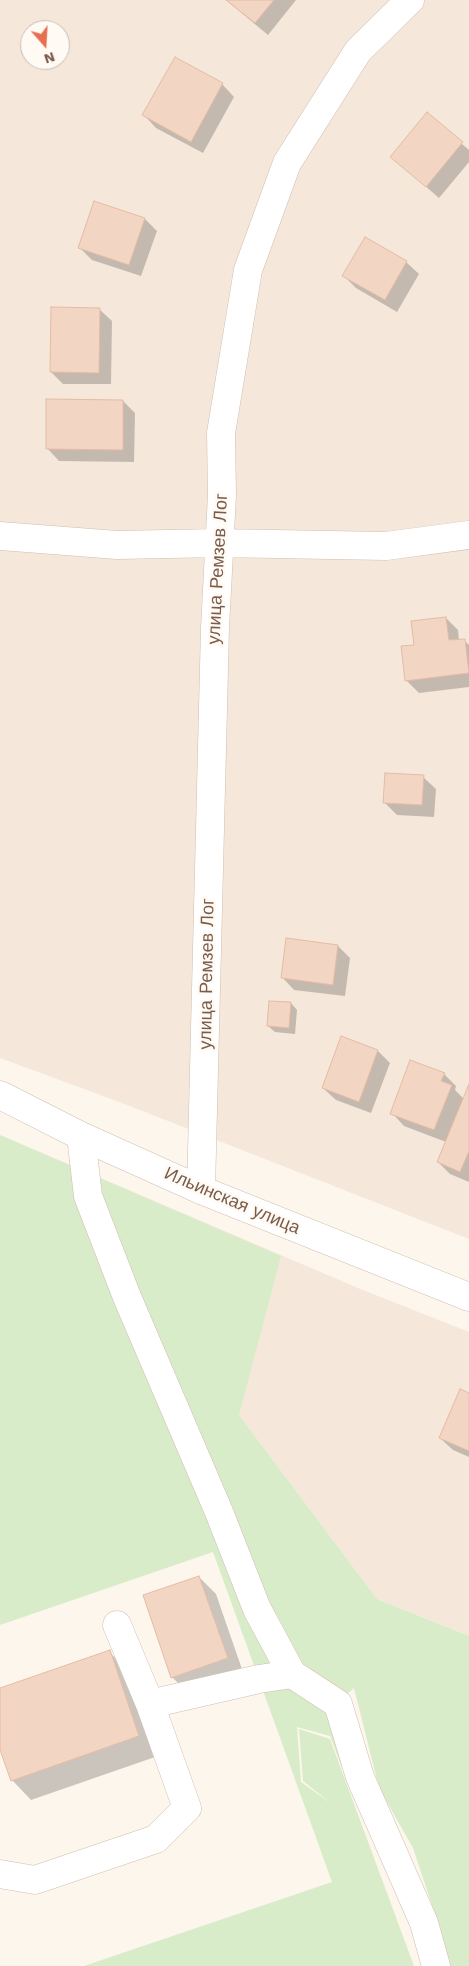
<!DOCTYPE html>
<meta charset="utf-8">
<style>
body{margin:0}
#map{position:relative;width:469px;height:1966px;overflow:hidden;background:#fdf6ec;font-family:"Work Sans",sans-serif}
canvas{display:block}
.north{position:absolute;left:20px;top:20px;width:50px;height:50px;box-sizing:border-box;background:#fffaf3;border:1px solid #cabbb1;border-radius:50%;rotate:161deg;font-size:14px;font-weight:700;line-height:20px;text-align:center;color:#7a5c4d}
.north::after{content:'';display:block;margin:auto;width:18px;height:22px;background:#e76f51;clip-path:polygon(50% 0,100% 100%,50% 72%,0 100%)}
</style>
<div id="map">
<canvas width="469" height="1966"></canvas>
<div class="north">N</div>
</div>
<script>
const c = document.querySelector('canvas').getContext('2d');
c.lineJoin = 'round';
function paint(path, color) { c.fillStyle = color; c.fill(path, 'evenodd'); }
const poly = rows => new Path2D(rows.map(r => 'M' + r).join(''));
function trace(path, color, width, dash) { c.strokeStyle = color; c.lineWidth = width; c.lineCap = dash ? 'butt' : 'round'; c.setLineDash(dash || []); c.stroke(path); }
function write(font, color, halo, rows, align = 'center') {
  c.font = font + ' "Work Sans",sans-serif'; c.lineWidth = 5; c.setLineDash([]); c.textBaseline = 'middle'; c.strokeStyle = halo; c.fillStyle = color; for (const [text, x, y, turn = 0] of rows) {
    c.save(); c.translate(x, y); c.rotate((+turn || 0) * Math.PI / 180); c.textAlign = isNaN(turn) ? turn : align; if (halo) c.strokeText(text, 0, 0); c.fillText(text, 0, 0); c.restore();
  }
}
const residential = poly([
 [0,0,469,0,469,1239,122,1103,0,1058],
 [30,30,60,30,60,60,30,60],
 [0,1135,358,1288,469,1332,469,1636,377,1599,239,1415]
]);
const green = poly([
 [0,1135,281,1256,239,1415,377,1599,469,1636,469,1966,448,1966,437,1920,413,1848,379,1788,354,1688,328,1710,346,1778,330,1736,297,1727,301,1782,332,1804,303,1781,299,1729,330,1739,414,1966,84,1966,332,1882,213,1552,0,1625]
]);
const shadow = poly([
 [226,0,296,0,268,35],
 [222,84,234,97,203,153,156,128,144,115],
 [427,114,469,150,469,162,439,198,392,157],
 [145,219,157,231,141,276,92,260,79,247],
 [406,262,419,274,397,312,356,288,344,276],
 [99,309,112,321,111,384,63,384,51,372],
 [123,401,135,413,134,462,59,461,47,448],
 [446,618,458,630,459,641,464,640,469,645,469,687,419,693,406,680,415,646],
 [423,777,436,789,434,817,397,815,385,803],
 [338,946,350,958,345,996,294,990,282,977],
 [291,1003,297,1010,295,1034,275,1032,268,1026],
 [378,1051,390,1063,371,1113,336,1100,323,1088],
 [444,1074,456,1086,455,1090,464,1099,469,1087,469,1182,450,1174,438,1162,446,1142,404,1126,392,1113],
 [469,1394,469,1457,453,1450,440,1438],
 [199,1577,216,1594,244,1675,189,1694,172,1677],
 [109,1652,129,1671,158,1756,31,1800,12,1780,0,1746,0,1689]
]);
const building = poly([
 [226,0,274,0,255,23,226,0],
 [175,57,223,83,191,142,142,115,175,57],
 [427,112,463,142,426,187,390,157,427,112],
 [94,201,145,218,129,265,78,248,94,201],
 [365,237,407,261,385,300,342,276,365,237],
 [51,307,100,308,99,373,50,372,51,307],
 [46,399,123,400,123,450,46,449,46,399],
 [446,617,449,640,465,639,469,673,405,681,401,646,414,645,411,621,446,617],
 [385,773,424,775,422,805,383,803,385,773],
 [286,938,338,945,333,985,281,978,286,938],
 [269,1001,291,1002,289,1028,267,1026,269,1001],
 [341,1036,378,1050,359,1102,322,1088,341,1036],
 [410,1060,445,1073,441,1081,452,1085,434,1130,390,1114,410,1060],
 [469,1084,469,1151,460,1172,437,1162,469,1084],
 [460,1389,469,1393,469,1451,439,1438,460,1389],
 [199,1576,228,1658,171,1678,143,1595,199,1576],
 [110,1650,139,1736,11,1781,0,1750,0,1688,110,1650]
]);
const minor = poly([
 [0,536,117,545,219,543,386,546,469,535],
 [0,1095,81,1136,201,1190,469,1297],
 [81,1136,88,1196,127,1297,219,1512,257,1609,292,1674],
 [201,1190,215,628,222,495,221,433,248,270,287,163,358,51,410,0],
 [150,1704,259,1679,292,1674,338,1704,360,1777,424,1923,436,1966],
 [0,1874,35,1880,156,1839,187,1808,150,1704,117,1625]
]);
const streetNames = [
 ["улица Ремзев Лог",218,569,-87],
 ["улица Ремзев Лог",207,974,-89],
 ["Ильинская улица",232,1201,23]
];
paint(residential, '#f5e8da');
paint(green, '#d8ecc9');
paint(shadow, '#0003');
paint(building, '#f3d5c3');
trace(building, '#e6bba3', 1);
trace(minor, '#d1beb0', 29);
trace(minor, '#fff', 28);
write('18px', '#7a5c4d', '#fffaf3', streetNames);
</script>
